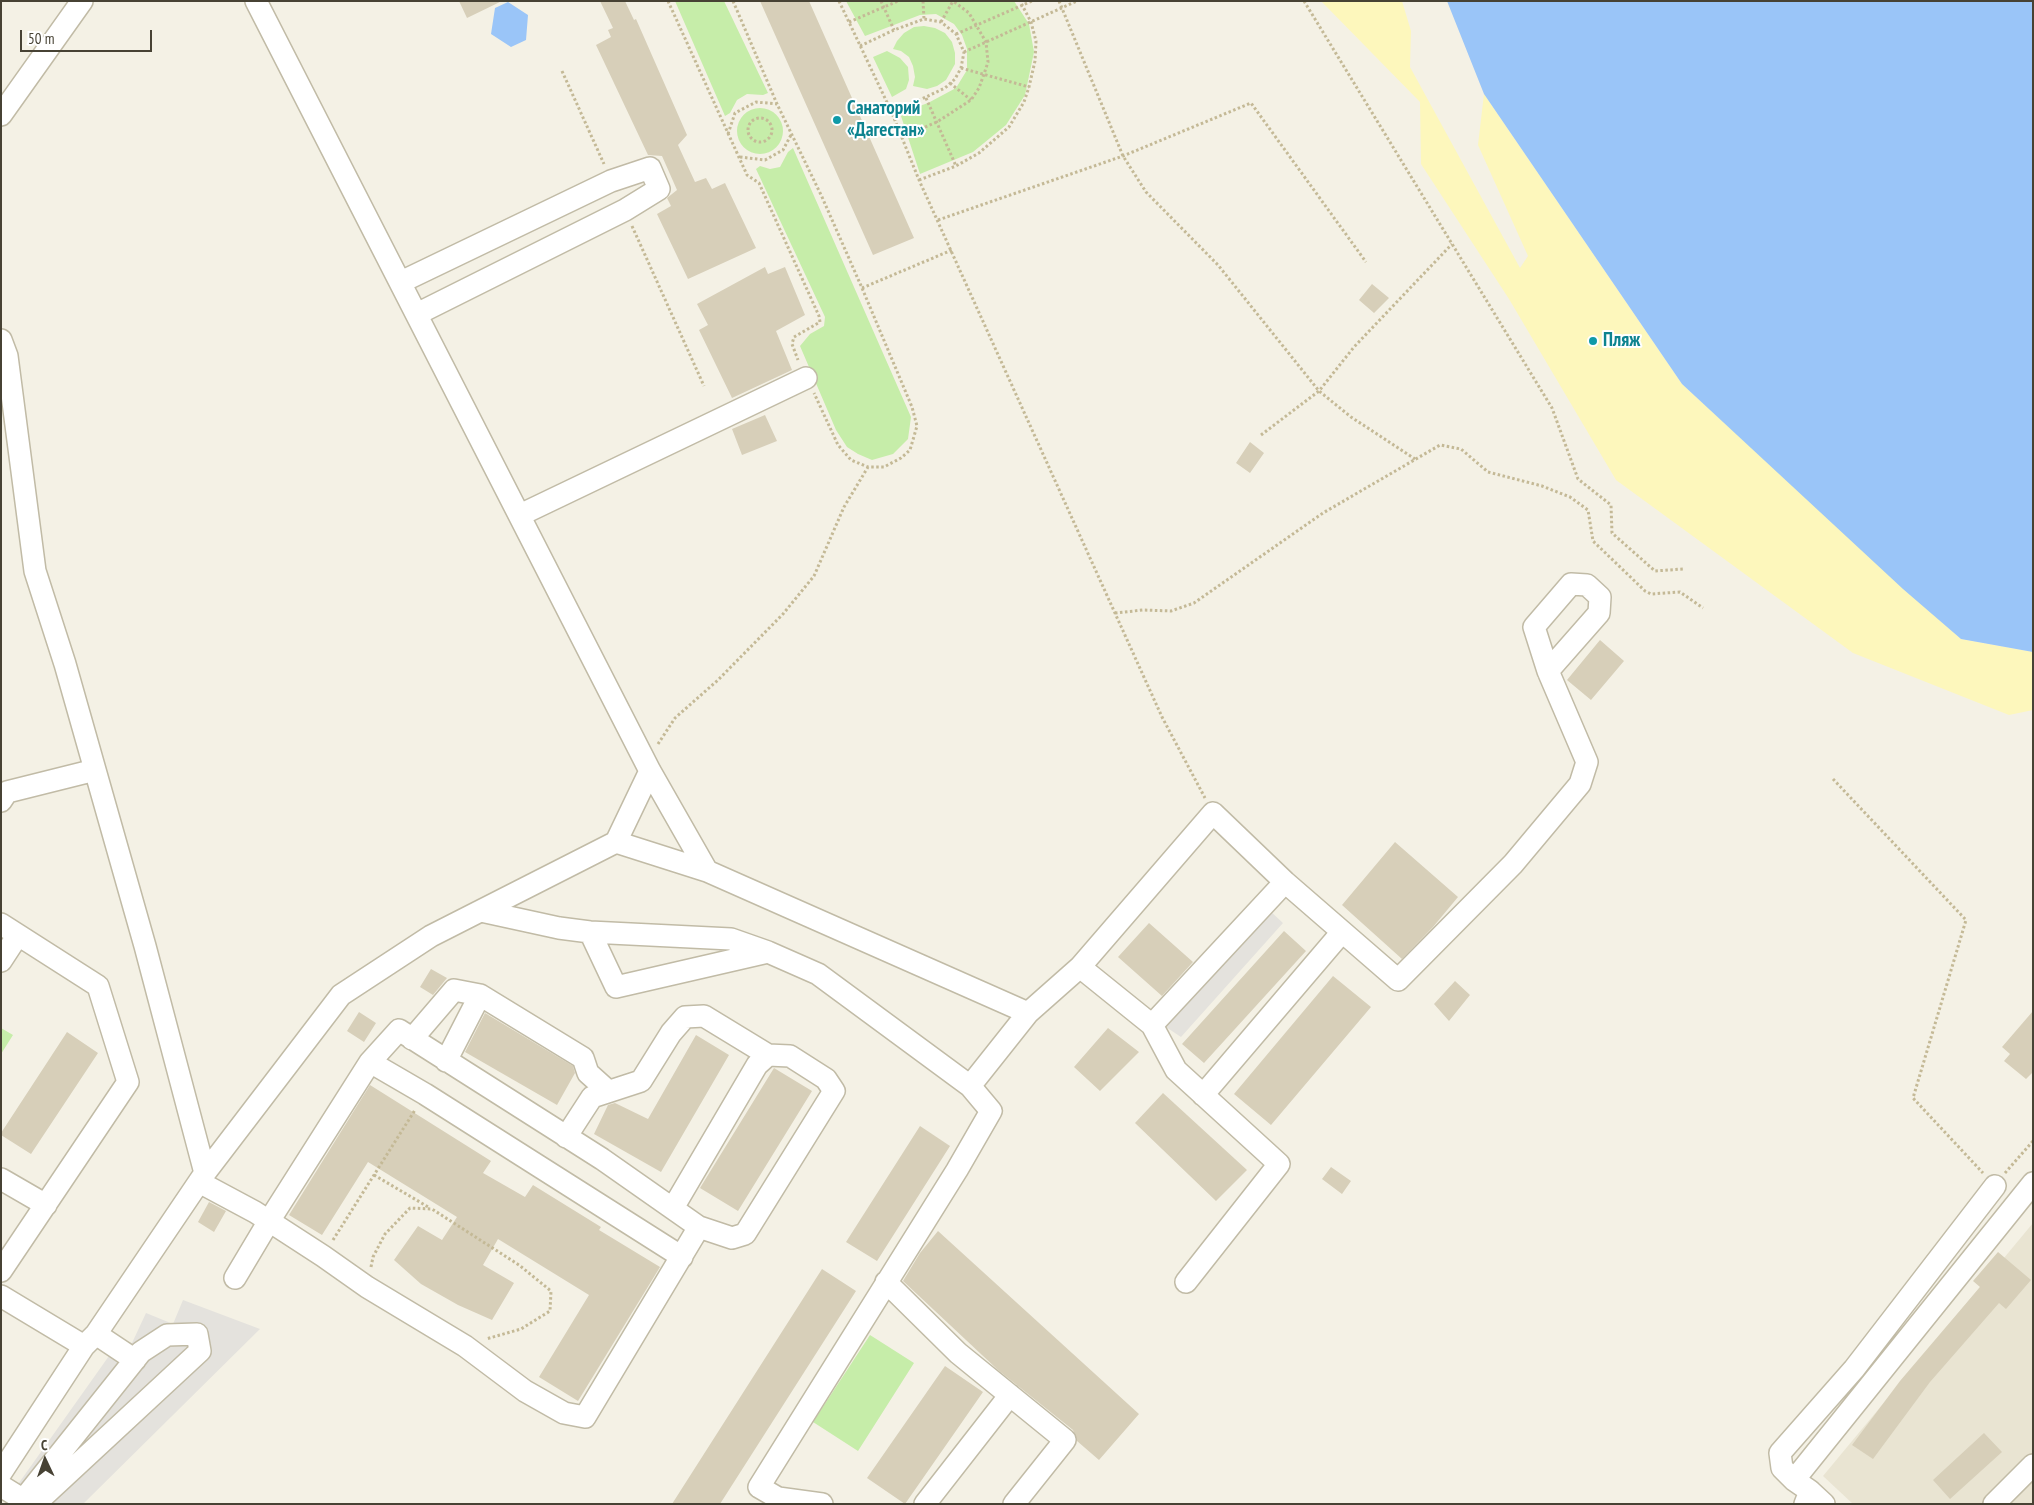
<!DOCTYPE html>
<meta charset="utf-8">
<style>
body{margin:0}
#map{position:relative;width:2034px;height:1505px;overflow:hidden;background:#f4f1e5;font-family:"PT Sans Narrow",sans-serif}
canvas{display:block}
.frame{position:absolute;inset:0;border:2px solid #474234;pointer-events:none}
.north{position:absolute;left:20px;top:1435px;width:50px;height:50px;-webkit-text-stroke:4px #fff;paint-order:stroke;rotate:357deg;font-size:14px;font-weight:700;line-height:20px;text-align:center;color:#474234}
.north::after{content:'';display:block;margin:auto;width:18px;height:22px;background:#474234;clip-path:polygon(50% 0,100% 100%,50% 72%,0 100%)}
.scale{position:absolute;left:20px;top:30px;width:132px;height:22px;box-sizing:border-box;border:2px solid #474234;border-top:0;padding-left:6px;font-size:15px;line-height:18px;white-space:nowrap;color:#474234;-webkit-text-stroke:4px #fff;paint-order:stroke}
</style>
<div id="map">
<canvas width="2034" height="1505"></canvas>
<div class="frame"></div>
<div class="north">С</div>
<div class="scale">50 m</div>
</div>
<script>
const c = document.querySelector('canvas').getContext('2d');
c.lineJoin = 'round';
function paint(path, color) { c.fillStyle = color; c.fill(path, 'evenodd'); }
const poly = rows => new Path2D(rows.map(r => 'M' + r).join(''));
function trace(path, color, width, dash) { c.strokeStyle = color; c.lineWidth = width; c.lineCap = dash ? 'butt' : 'round'; c.setLineDash(dash || []); c.stroke(path); }
function write(font, color, halo, rows, align = 'center') {
  c.font = font + ' "PT Sans Narrow",sans-serif'; c.lineWidth = 4; c.setLineDash([]); c.textBaseline = 'middle'; c.strokeStyle = halo; c.fillStyle = color; for (const [text, x, y, turn = 0] of rows) {
    c.save(); c.translate(x, y); c.rotate((+turn || 0) * Math.PI / 180); c.textAlign = isNaN(turn) ? turn : align; if (halo) c.strokeText(text, 0, 0); c.fillText(text, 0, 0); c.restore();
  }
}
const residential = poly([
 [2033,1223,2033,1504,1853,1504,1823,1476]
]);
const green = poly([
 [675,1,724,1,768,93,763,95,747,94,737,100,730,113,725,116],
 [846,1,1014,1,1029,24,1034,52,1025,95,1006,125,973,152,920,174,900,113,928,103,956,88,967,70,967,49,962,35,954,24,936,14,920,15,865,36],
 [924,26,935,28,945,33,952,42,955,53,955,64,946,80,937,86,927,89,913,86,915,77,913,66,909,57,901,51,893,49,897,41,904,33,914,27],
 [887,51,900,58,908,67,909,80,906,89,892,97,873,57],
 '737 131a23 23 0 1 1 46 0a23 23 0 1 1-46 0Z',
 [793,148,911,417,908,439,893,454,872,460,858,454,847,447,836,430,800,346,810,334,824,326,825,317,756,169,760,166,770,169,780,167,788,152],
 [1,1028,13,1035,1,1054],
 [870,1335,914,1363,858,1451,813,1422]
]);
const sand = poly([
 [1321,1,1402,1,1411,31,1410,67,1520,268,1528,256,1478,145,1484,94,1682,384,1961,639,2033,652,2033,710,2009,715,1853,653,1616,480,1509,299,1421,164,1420,102]
]);
const parking = poly([
 [1269,910,1283,923,1181,1037,1163,1025],
 [183,1300,260,1329,83,1504,4,1504,121,1339,132,1343,146,1313,173,1324]
]);
const water = poly([
 [1447,1,2033,1,2033,652,1961,639,1903,589,1682,384,1484,94],
 [508,2,528,15,526,40,511,47,491,34,495,8]
]);
const building = poly([
 [459,1,502,1,467,18],
 [600,1,625,1,634,20,636,19,687,135,678,145,695,182,706,178,712,189,725,183,756,248,688,279,657,214,671,206,667,198,677,190,662,156,648,155,596,45,611,37,608,30,613,28],
 [760,1,809,1,914,238,873,255],
 [765,267,768,274,785,267,805,315,776,331,792,370,732,398,699,330,708,325,697,304],
 [1372,284,1389,298,1374,313,1359,300],
 [765,415,777,441,742,455,732,429],
 [1250,442,1264,453,1250,473,1236,463],
 [1600,640,1624,661,1591,700,1567,680],
 [1395,842,1458,897,1433,927,1402,959,1342,905],
 [1149,923,1193,962,1162,996,1118,957],
 [1284,931,1306,951,1204,1063,1182,1044],
 [431,969,447,978,433,995,420,987],
 [1333,976,1371,1007,1271,1125,1234,1094],
 [1455,981,1470,995,1449,1021,1434,1004],
 [2033,1011,2033,1072,2026,1079,2004,1061,2010,1054,2002,1047],
 [359,1012,376,1023,364,1042,347,1031],
 [485,1013,573,1066,575,1073,557,1105,465,1052],
 [1108,1028,1139,1052,1100,1091,1074,1067],
 [67,1032,98,1053,31,1154,1,1135,1,1133],
 [696,1035,729,1055,661,1172,594,1134,608,1105,615,1103,648,1119],
 [774,1068,812,1091,738,1211,700,1188],
 [370,1085,491,1161,483,1173,525,1197,533,1185,601,1227,599,1230,660,1267,578,1401,539,1377,589,1295,498,1239,483,1265,514,1283,492,1320,458,1305,421,1284,394,1260,418,1226,442,1240,457,1217,368,1162,322,1235,289,1215],
 [1163,1093,1247,1170,1216,1201,1135,1123],
 [920,1126,950,1146,877,1261,846,1242],
 [1331,1167,1351,1181,1342,1194,1322,1179],
 [209,1202,226,1211,214,1232,198,1222],
 [938,1231,1139,1414,1099,1460,1077,1441,1073,1430,998,1370,903,1281,920,1253],
 [1998,1252,2031,1280,2006,1309,1999,1303,1930,1382,1873,1459,1852,1445,1900,1381,1980,1287,1973,1281],
 [822,1269,856,1291,720,1504,672,1504],
 [945,1366,983,1392,905,1504,867,1478],
 [1984,1433,2002,1452,1950,1499,1933,1480]
]);
const path = poly([
 [668,1,747,175,759,183,819,316,820,322,794,337,792,344,798,360],
 [733,1,777,104,822,197,862,288,912,407,917,426,910,450,901,458,884,467,868,467,851,460,838,445,814,393],
 [839,1,892,113,919,180,1162,717,1205,798],
 [881,1,894,30],
 [923,1,924,19],
 [1059,1,1123,156,1146,192,1218,265,1319,391,1351,417,1415,459],
 [1304,1,1552,408,1578,479,1611,505,1612,533,1655,571,1683,569],
 [849,22,898,1],
 [941,22,953,1],
 [956,34,1032,1],
 [860,46,894,30,924,19,941,22,956,34,964,52,961,68,955,79,945,88,892,113],
 [964,52,1077,1],
 [961,68,1029,87],
 [562,71,604,164],
 [950,83,971,100],
 [926,98,956,166],
 '748 130a12 12 0 1 1 24 0a12 12 0 1 1-24 0Z',
 [728,134,735,113,756,102,777,104],
 [902,137,937,122,971,100,979,88,984,74,988,62,986,42,969,13,953,1],
 [740,157,765,160,783,150,792,133],
 [919,180,956,166,979,153,1009,127,1024,102,1029,87,1035,61,1036,41,1031,22,1020,1],
 [938,220,1123,156,1251,103,1366,262],
 [632,226,704,386],
 [862,288,952,250],
 [1261,435,1319,391,1354,347,1452,244],
 [1115,613,1143,610,1171,611,1194,603,1323,513,1440,445,1461,449,1488,472,1542,486,1570,497,1588,510,1593,541,1645,591,1651,594,1680,592,1703,608],
 [658,744,675,718,718,680,783,614,814,576,844,507,868,467],
 [1833,779,1966,920,1913,1098,1983,1173],
 [2005,1173,2033,1141],
 [374,1175,430,1208],
 [333,1240,415,1110],
 [371,1267,373,1257,385,1234,410,1208,432,1209,519,1265,551,1291,550,1311,521,1329,486,1339]
]);
const minor = poly([
 [256,1,650,771,707,871,1028,1013,1080,967,1213,813,1285,882,1398,980,1513,864,1580,784,1587,762,1548,671,1599,613,1600,597,1587,585,1571,584,1534,627,1548,671],
 [1,115,82,1],
 [401,282,611,181,650,168,659,189,625,210,417,314],
 [1,340,7,356,35,571,65,664,145,946,205,1173],
 [520,515,806,378],
 [1,801,7,792,95,770],
 [616,842,707,871],
 [481,911,559,928,590,932,731,939,768,952,818,974,970,1086,991,1111,957,1170,759,1487,778,1498,822,1504],
 [1,924,98,986,128,1082,1,1271],
 [590,932,616,987,768,952],
 [1,961,18,935],
 [1080,967,1152,1025,1176,1070,1279,1164,1186,1282],
 [1152,1025,1285,882],
 [412,1039,454,990,480,995,583,1058,588,1073,608,1091],
 [446,1061,480,995],
 [370,1062,425,1094,682,1257],
 [970,1086,1028,1013],
 [1203,1095,1342,932],
 [566,1137,592,1097,641,1081,671,1033,685,1017,704,1016,768,1055],
 [1,1179,46,1205],
 [199,1182,255,1212,269,1221,323,1256,367,1287,465,1346,525,1391,564,1413,585,1417,699,1227,602,1159,399,1030,370,1062,269,1221,235,1278],
 [673,1208,757,1065,768,1055,790,1056,826,1079,834,1091,745,1234,732,1238,699,1227],
 [886,1282,958,1353,1065,1440,1014,1504],
 [1,1296,84,1346],
 [96,1334,135,1360],
 [1,1473,84,1346,96,1334,205,1173,341,995,431,936,616,842,650,771],
 [1794,1480,2033,1183],
 [1,1486,30,1504],
 [1810,1491,1794,1480,1782,1468,1780,1453,1854,1369,1995,1186],
 [23,1500,141,1352,167,1335,197,1334,200,1351,35,1504],
 [925,1504,1010,1395],
 [1805,1504,1810,1491,1824,1504],
 [1994,1504,2033,1465]
]);
const markers = [
 [837,120,5,"#0f9aa8"],
 [1593,341,5,"#0f9aa8"]
];
const cultureNames = [
 ["Санаторий",847,109],
 ["«Дагестан»",847,131],
 ["Пляж",1603,341]
];
paint(residential, '#e9e4d2');
paint(green, '#c6eda9');
paint(sand, '#fdf7bc');
paint(parking, '#e4e2dd');
paint(water, '#9ac5f8');
paint(building, '#d7cfb9');
trace(minor, '#c1bba6', 24);
trace(path, '#c4b996', 3, [2.5, 2.5]);
trace(minor, '#fff', 21);
for (const [x, y, r, color] of markers) { const dot = new Path2D(); dot.arc(x, y, r, 0, 2 * Math.PI); c.fillStyle = color; c.fill(dot); trace(dot, '#fff', 2); }
write('bold 19px', '#0d838f', '#fff', cultureNames, 'left');
</script>
